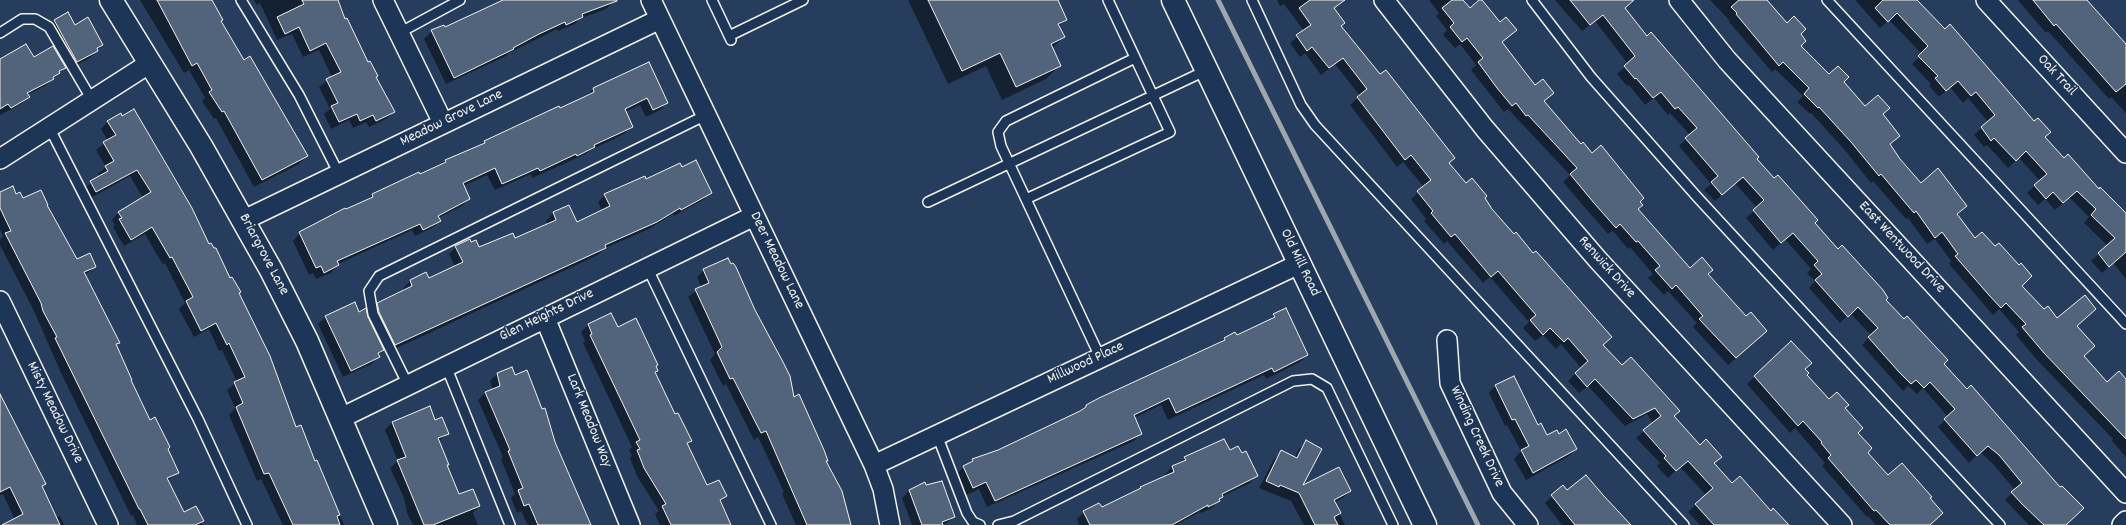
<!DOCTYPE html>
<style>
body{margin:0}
canvas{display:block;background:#263d5d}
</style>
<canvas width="2126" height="525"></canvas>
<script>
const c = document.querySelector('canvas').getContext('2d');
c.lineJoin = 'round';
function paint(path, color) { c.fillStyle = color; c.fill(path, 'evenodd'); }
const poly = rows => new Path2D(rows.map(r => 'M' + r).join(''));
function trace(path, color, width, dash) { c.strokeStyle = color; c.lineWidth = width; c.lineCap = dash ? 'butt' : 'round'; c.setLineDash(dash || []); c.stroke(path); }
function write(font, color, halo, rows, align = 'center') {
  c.font = font + ' Dekko,sans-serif'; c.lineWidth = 3; c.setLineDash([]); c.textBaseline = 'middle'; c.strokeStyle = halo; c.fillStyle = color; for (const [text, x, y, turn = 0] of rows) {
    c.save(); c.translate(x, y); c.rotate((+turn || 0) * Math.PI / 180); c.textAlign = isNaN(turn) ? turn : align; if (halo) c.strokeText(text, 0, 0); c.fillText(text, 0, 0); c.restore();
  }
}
const shadow = poly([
 [140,0,211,0,222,20,220,22,243,61,307,156,299,164,254,187,216,118,214,119,202,101,205,98,189,70,184,73],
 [254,0,337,0,344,20,394,112,386,119,369,127,366,122,353,128,349,120,331,129,324,114,330,109,319,87,332,77,319,50,303,57,292,34,277,40,260,3,257,5],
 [508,0,613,0,614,1,606,9,579,19,575,24,558,31,557,29,509,53,506,56,446,84,424,39,432,31,444,28],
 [908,0,1057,0,1066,20,1058,27,1063,37,1052,49,1060,65,1046,79,1002,100,986,66,948,84],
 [1277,0,1332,0,1340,26,1448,163,1466,185,1484,198,1602,345,1673,416,1732,485,1787,525,1700,525,1688,512,1706,495,1680,467,1668,478,1657,466,1660,463,1636,438,1653,423,1647,414,1625,426,1588,386,1579,393,1568,381,1581,368,1561,344,1556,349,1543,335,1535,341,1523,328,1529,322,1490,277,1483,283,1447,241,1444,244,1424,221,1426,219,1411,199,1424,187,1403,162,1397,167,1350,105,1360,96,1335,64,1321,75,1305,53,1300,57,1290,43,1304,31,1284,4,1280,6],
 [1429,0,1462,0,1469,9,1481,0,1501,42,1535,87,1553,93,1543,102,1580,146,1592,154,1639,202,1637,209,1690,270,1707,275,1759,338,1728,365,1693,327,1697,323,1668,291,1664,295,1648,278,1653,274,1630,247,1628,249,1613,231,1608,234,1587,210,1563,182,1570,175,1508,109,1504,112,1471,70,1476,65,1460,44,1455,48,1443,35,1447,30,1436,16,1439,13],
 [1555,0,1624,0,1624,8,1647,37,1814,224,1942,364,2065,525,2029,525,2005,500,2015,490,1992,463,1980,452,1969,463,1938,427,1948,417,1923,388,1917,394,1908,386,1903,391,1862,345,1871,335,1850,313,1840,323,1809,288,1815,281,1807,273,1811,269,1785,239,1773,250,1746,218,1757,208,1735,183,1715,201,1704,190,1711,184,1679,146,1690,135,1670,113,1668,115,1654,98,1645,105,1629,85,1627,86,1617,74,1628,64,1595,21,1582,31],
 [1710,0,1766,0,1786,24,1800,35,1799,46,1829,76,1843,82,1865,108,1882,114,1899,136,1889,145,1921,184,1966,206,1957,215,1975,240,2044,311,2057,319,2076,326,2083,356,2107,383,2126,381,2126,457,2112,441,2113,439,2037,360,2016,335,2019,332,1999,309,1993,315,1981,301,1949,264,1951,261,1935,239,1927,244,1908,218,1906,219,1873,181,1871,183,1844,149,1811,113,1810,114,1797,102,1803,96,1775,69,1772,72,1729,22,1730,21],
 [1855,0,1917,0,2064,160,2126,217,2126,279,2113,263,2102,273,2091,261,2108,246,2084,223,2089,217,2069,197,2055,210,2045,199,2038,205,2027,193,2040,181,2019,158,2008,168,1987,145,1984,147,1974,135,1988,122,1968,98,1963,103,1950,87,1939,97,1929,86,1931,84,1912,64,1922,54,1889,20,1880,28],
 [2018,0,2086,0,2126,45,2126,113,2111,97,2109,99,2048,31,2046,33],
 [67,14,74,26,102,45,90,58,69,69,47,28,54,21],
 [34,59,65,67,45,86,27,95,28,97,21,104,0,115,0,60],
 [649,64,667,103,660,110,646,117,640,105,625,112,631,127,624,134,591,150,586,154,532,178,531,174,495,190,487,175,463,186,469,198,462,206,438,218,440,221,432,228,415,236,412,230,338,264,331,273,316,279,313,273,309,275,293,241,300,233,367,201,372,195,419,174,420,175,445,161,481,145,485,142,559,109,586,96,593,89],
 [108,121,208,245,238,294,295,428,315,462,317,462,344,525,283,525,261,479,257,481,229,415,235,408,227,390,237,382,222,350,219,351,209,329,194,337,179,309,185,303,165,263,163,265,145,234,124,246,113,227,115,225,112,220,119,212,143,198,130,176,89,199,83,189,100,177,98,174,106,167,96,150,108,141,101,129],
 [682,168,710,193,703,200,674,216,673,214,649,229,605,248,598,255,388,352,370,311,378,304,404,291,403,288,410,281,429,280,455,267,449,254,456,247,471,243,479,248,515,239,548,225,546,221,553,213,569,206,577,223,602,211,598,202,605,195],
 [0,193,16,195,22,200,46,206,76,261,95,267,85,275,118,343,116,345,130,381,178,473,167,481,183,513,201,522,202,525,137,525,133,515,131,516,62,375,34,311,0,245,0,240,3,236,0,230],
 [704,270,793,398,825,462,850,525,796,525,782,494,784,492,758,437,754,440,726,384,723,386,710,360,715,354,688,297,701,287,697,277],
 [358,313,367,317,383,350,372,364,343,377,318,324,326,317],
 [611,314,617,328,657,365,655,373,674,416,691,441,686,445,706,487,726,496,720,502,730,525,660,525,655,514,659,511,637,476,630,458,632,456,629,450,632,447,583,343,585,341,581,332,588,325],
 [1274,315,1307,355,1300,362,1266,379,1264,375,1168,420,1161,405,1134,418,1141,433,1134,441,987,507,979,489,966,495,956,474,972,460,999,451,1081,411,1086,406,1218,344,1224,338,1235,333,1237,336,1267,322],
 [1791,342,1806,375,1829,401,1844,409,1866,453,1932,525,1876,525,1868,516,1867,517,1822,466,1825,463,1795,428,1790,433,1747,384],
 [497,374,515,376,554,443,589,525,528,525,521,511,517,513,511,498,515,494,501,459,503,457,478,400,485,393,493,390,490,381],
 [1496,385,1547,437,1576,449,1569,456,1526,480,1514,459,1521,451,1507,425,1505,426,1489,393],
 [0,396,45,484,41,488,55,518,60,516,64,525,9,525,15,520,3,494,0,495],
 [392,422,435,422,448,433,438,442,458,496,479,506,473,513,478,525,413,525,407,513,404,498,390,468,398,461,385,430],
 [1306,442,1301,487,1350,491,1343,498,1334,503,1345,525,1304,525,1291,501,1259,488,1274,459,1282,452,1294,458,1299,449],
 [1230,451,1257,475,1250,483,1221,497,1212,508,1201,513,1200,512,1176,525,1079,525,1077,519,1084,512,1101,509,1166,476,1165,474,1172,467,1185,458],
 [909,491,954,517,944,525,912,525,902,498],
 [1566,491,1618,525,1562,525,1545,503,1552,496]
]);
const stream = poly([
 [1218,0,1478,525]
]);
const building = poly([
 [157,0,212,0,223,20,221,21,244,60,250,56,308,156,262,180,224,111,222,112,209,92,212,90,197,63,192,66,157,0],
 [302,0,338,0,345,19,347,18,368,62,370,61,378,76,376,77,395,112,376,121,373,115,360,121,357,114,339,122,331,106,338,103,326,79,341,72,326,43,310,51,299,27,285,34,277,17,304,4,302,0],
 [503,0,617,0,617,1,582,14,583,17,566,25,565,22,539,34,513,48,514,49,454,78,431,30,444,25,445,27,503,0],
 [928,0,1058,0,1067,20,1058,24,1065,37,1051,44,1061,66,1016,87,1000,53,962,71,928,0],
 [1310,0,1345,0,1334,8,1345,23,1341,26,1380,74,1386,70,1455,158,1449,163,1466,183,1472,178,1487,196,1485,198,1492,209,1514,234,1516,232,1533,253,1536,251,1612,337,1603,345,1622,365,1631,357,1680,411,1674,416,1700,445,1706,439,1722,457,1714,463,1732,483,1740,476,1771,511,1773,508,1789,525,1714,525,1695,504,1713,488,1688,461,1676,471,1664,458,1666,456,1643,430,1661,416,1655,408,1633,419,1595,379,1587,387,1575,373,1588,361,1568,338,1564,342,1550,328,1543,335,1530,320,1536,315,1498,271,1491,277,1455,234,1451,237,1431,213,1433,211,1417,191,1431,180,1411,155,1405,160,1357,97,1367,89,1343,58,1329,68,1312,47,1307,51,1296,35,1311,25,1299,8,1310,0],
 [1452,0,1463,0,1470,8,1479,0,1482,0,1500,22,1506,17,1517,30,1502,42,1535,85,1543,79,1554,93,1544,101,1581,144,1583,142,1592,153,1601,145,1644,198,1640,202,1643,205,1638,209,1690,268,1702,257,1713,270,1708,274,1746,316,1751,312,1767,331,1736,358,1699,319,1703,316,1676,285,1672,289,1655,270,1660,266,1638,241,1636,242,1620,224,1616,228,1594,203,1570,174,1577,168,1528,115,1526,116,1516,103,1512,106,1497,88,1478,62,1483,58,1467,38,1462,42,1450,27,1454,23,1442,8,1452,0],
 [1570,0,1634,0,1625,8,1647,36,1651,32,1759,157,1757,159,1774,178,1778,175,1818,220,1815,223,1838,249,1842,245,1883,290,1888,298,1886,300,1904,319,1907,316,1948,360,1944,364,1967,389,1971,385,2060,487,2062,486,2084,508,2066,525,2044,525,2022,504,2011,492,2022,483,1999,455,1988,446,1977,456,1944,419,1955,409,1930,382,1924,388,1916,380,1911,384,1899,372,1868,337,1878,328,1858,307,1848,317,1815,280,1822,274,1814,265,1818,261,1793,233,1781,243,1753,210,1764,200,1743,177,1722,195,1711,182,1718,176,1685,138,1697,128,1678,107,1675,109,1661,92,1653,98,1636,78,1635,79,1624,66,1635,56,1603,15,1590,25,1570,0],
 [1739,0,1767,0,1787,23,1794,16,1806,29,1801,34,1806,41,1801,46,1829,74,1838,66,1849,77,1844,82,1865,106,1878,95,1890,108,1883,114,1900,136,1890,144,1900,159,1921,183,1938,168,1967,206,1957,214,1975,238,1982,232,1995,246,1999,243,2019,265,2021,263,2032,276,2022,286,2044,309,2048,306,2057,318,2085,295,2096,309,2077,326,2095,346,2084,356,2107,382,2119,371,2126,379,2126,439,2044,353,2022,327,2026,324,2006,303,2001,308,1988,294,1955,256,1958,254,1942,232,1935,238,1916,211,1914,213,1881,174,1879,176,1851,142,1819,107,1818,108,1804,94,1809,88,1783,62,1779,66,1736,14,1737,13,1731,7,1739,0],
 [1883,0,1917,0,1945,29,1950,24,2034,121,2038,118,2051,132,2045,137,2064,158,2068,154,2099,189,2100,187,2126,213,2126,252,2109,267,2098,253,2115,238,2091,215,2096,209,2077,191,2063,203,2053,192,2046,199,2034,185,2047,174,2026,151,2016,161,1994,138,1991,141,1981,127,1995,115,1976,92,1971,96,1958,81,1946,91,1935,78,1938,76,1918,56,1928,46,1897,13,1888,22,1875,8,1883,0],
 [2033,0,2087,0,2126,44,2126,84,2116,92,2056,24,2054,26,2033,0],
 [68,12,75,25,88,17,103,45,97,48,98,51,77,62,54,20,68,12],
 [26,44,34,57,53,46,66,68,59,71,60,73,53,77,54,79,27,93,30,97,11,108,8,104,0,109,0,59,26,44],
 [649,62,668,103,653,110,647,98,625,109,633,127,594,145,595,147,577,156,576,154,540,171,538,168,502,184,495,168,463,183,470,199,438,216,441,221,423,230,420,224,337,261,339,265,324,273,321,266,316,268,299,232,345,208,346,209,373,197,372,194,419,172,420,174,446,162,445,160,485,143,484,141,559,106,560,108,584,97,594,92,593,88,649,62],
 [134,109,192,208,209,244,211,243,214,248,216,248,230,278,232,277,241,292,239,293,270,356,296,427,301,425,315,461,317,460,340,515,337,516,340,525,293,525,269,473,264,474,236,407,243,403,234,382,245,377,229,343,227,345,216,323,201,331,186,301,193,297,172,257,170,258,152,227,131,240,119,219,122,218,118,212,151,192,137,170,96,192,90,181,108,171,105,166,114,161,103,142,116,135,107,121,121,113,122,116,134,109],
 [696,160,712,193,681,210,680,208,657,222,605,245,606,248,395,345,379,312,377,303,412,286,410,280,426,272,429,278,463,262,455,246,470,239,471,242,476,240,479,247,513,233,515,238,556,220,553,212,569,205,577,222,610,206,604,194,645,176,646,179,680,163,682,167,696,160],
 [13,186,16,194,20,192,23,198,41,190,48,205,47,205,77,259,90,253,96,267,84,272,120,343,116,344,132,380,131,380,150,420,155,417,170,447,168,449,179,473,167,478,184,512,196,506,204,521,195,525,148,525,140,509,139,509,55,338,57,337,43,311,41,303,5,233,11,231,0,208,0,192,13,186],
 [728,258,731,264,733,263,736,267,755,310,783,362,790,376,794,397,799,394,824,450,828,461,826,461,842,491,851,525,807,525,766,431,761,433,733,378,730,379,717,352,722,347,695,289,709,283,703,269,728,258],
 [355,302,359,312,366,308,368,317,384,350,378,353,380,357,351,371,325,316,355,302],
 [1286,308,1308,355,1274,372,1272,368,1176,413,1169,398,1134,415,1142,434,995,501,986,482,973,488,963,466,973,461,972,459,998,450,1080,411,1086,407,1086,405,1099,398,1225,340,1224,338,1235,332,1237,335,1275,317,1273,314,1286,308],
 [611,313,618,327,636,318,658,365,656,366,658,371,655,372,675,414,678,413,692,441,687,443,707,485,719,480,727,496,720,500,731,525,671,525,662,506,666,504,644,468,637,450,640,449,636,442,640,440,590,335,592,334,588,324,611,313],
 [1791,341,1812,363,1805,369,1809,373,1807,375,1829,399,1837,392,1849,405,1845,408,1863,428,1858,433,1872,448,1868,453,1888,475,1902,463,1932,497,1930,498,1943,513,1930,525,1890,525,1876,510,1874,511,1828,458,1831,455,1821,443,1822,442,1803,421,1798,426,1754,376,1791,341],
 [512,367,515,375,527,370,542,409,545,408,555,442,591,525,538,525,529,504,524,506,518,490,523,488,508,451,510,450,485,392,500,386,497,373,512,367],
 [1514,376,1538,425,1541,423,1547,435,1557,430,1559,434,1566,429,1577,449,1533,473,1521,450,1529,446,1515,419,1512,420,1495,385,1514,376],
 [0,394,46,484,42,486,60,525,2,525,23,514,10,487,0,492,0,394],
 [430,406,435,420,442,417,449,434,438,438,449,465,447,465,459,494,473,489,480,506,433,525,424,525,397,460,406,457,392,422,430,406],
 [1224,439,1230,450,1238,446,1242,453,1246,451,1258,476,1222,494,1223,497,1219,499,1220,501,1208,507,1208,505,1172,525,1090,525,1083,511,1099,503,1102,507,1141,488,1140,487,1174,472,1172,466,1186,460,1184,457,1224,439],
 [1306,440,1322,449,1303,485,1339,467,1351,491,1334,500,1341,513,1334,517,1338,525,1315,525,1299,493,1280,485,1279,487,1266,481,1281,450,1297,458,1306,440],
 [1586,475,1603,495,1631,525,1575,525,1551,495,1563,485,1567,490,1586,475],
 [942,481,955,517,942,522,943,525,922,525,909,490,925,482,926,485,942,481]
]);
const service = poly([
 [241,0,299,95,339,174],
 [712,0,731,40],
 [1252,0,1301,105,1315,125,1684,525],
 [1532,0,1591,77,1698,198,2000,525],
 [1827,0,2126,324],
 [0,33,22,19,35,19,49,27,92,100],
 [399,33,460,0],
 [729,36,803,0],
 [49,127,198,419,247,525],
 [1026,199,1170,132,1108,0],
 [928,202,1207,70],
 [647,267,771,525],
 [1100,357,1001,146,998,132,1006,121,1135,58],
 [446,366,510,525],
 [407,383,373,314,369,291,379,276,706,115],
 [937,435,967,513,973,522,980,525],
 [998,525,1014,521,1293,381,1312,379,1327,388,1393,525]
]);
const minor = poly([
 [383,0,443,123],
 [651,0,874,465,883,489,890,525],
 [1384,0,1485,129,1598,260,1842,525],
 [1679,0,1727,60,2126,493],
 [1986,0,2126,153],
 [0,159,150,63],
 [244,220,660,19],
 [0,301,108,525],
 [545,318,630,525],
 [1447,340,1450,383,1502,493,1528,525],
 [341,418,754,216],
 [874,465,1299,264],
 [2122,525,2126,521]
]);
const tertiary = poly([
 [111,0,201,146,271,270,307,341,386,525],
 [1173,0,1425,525]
]);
const streetNames = [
 ["Oak Trail",2056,76,47],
 ["Meadow Grove Lane",452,119,-26],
 ["East Wentwood Drive",1901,248,47],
 ["Briargrove Lane",263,255,62],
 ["Deer Meadow Lane",776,261,64],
 ["Old Mill Road",1299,263,64],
 ["Renwick Drive",1606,268,48],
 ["Glen Heights Drive",547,316,-26],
 ["Millwood Place",1086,364,-25],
 ["Misty Meadow Drive",54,413,64],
 ["Lark Meadow Way",588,421,68],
 ["Winding Creek Drive",1476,437,65]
];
paint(shadow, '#0007');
trace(stream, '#9fa7ae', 5);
paint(building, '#52647b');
trace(building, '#f4f1e8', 1);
trace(service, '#f4f1e8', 12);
trace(minor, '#f4f1e8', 22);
trace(tertiary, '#f4f1e8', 25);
trace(service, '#1d3557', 9);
trace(minor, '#1d3557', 19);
trace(tertiary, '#1d3557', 22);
write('15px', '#f4f1e8', '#1d3557', streetNames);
</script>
